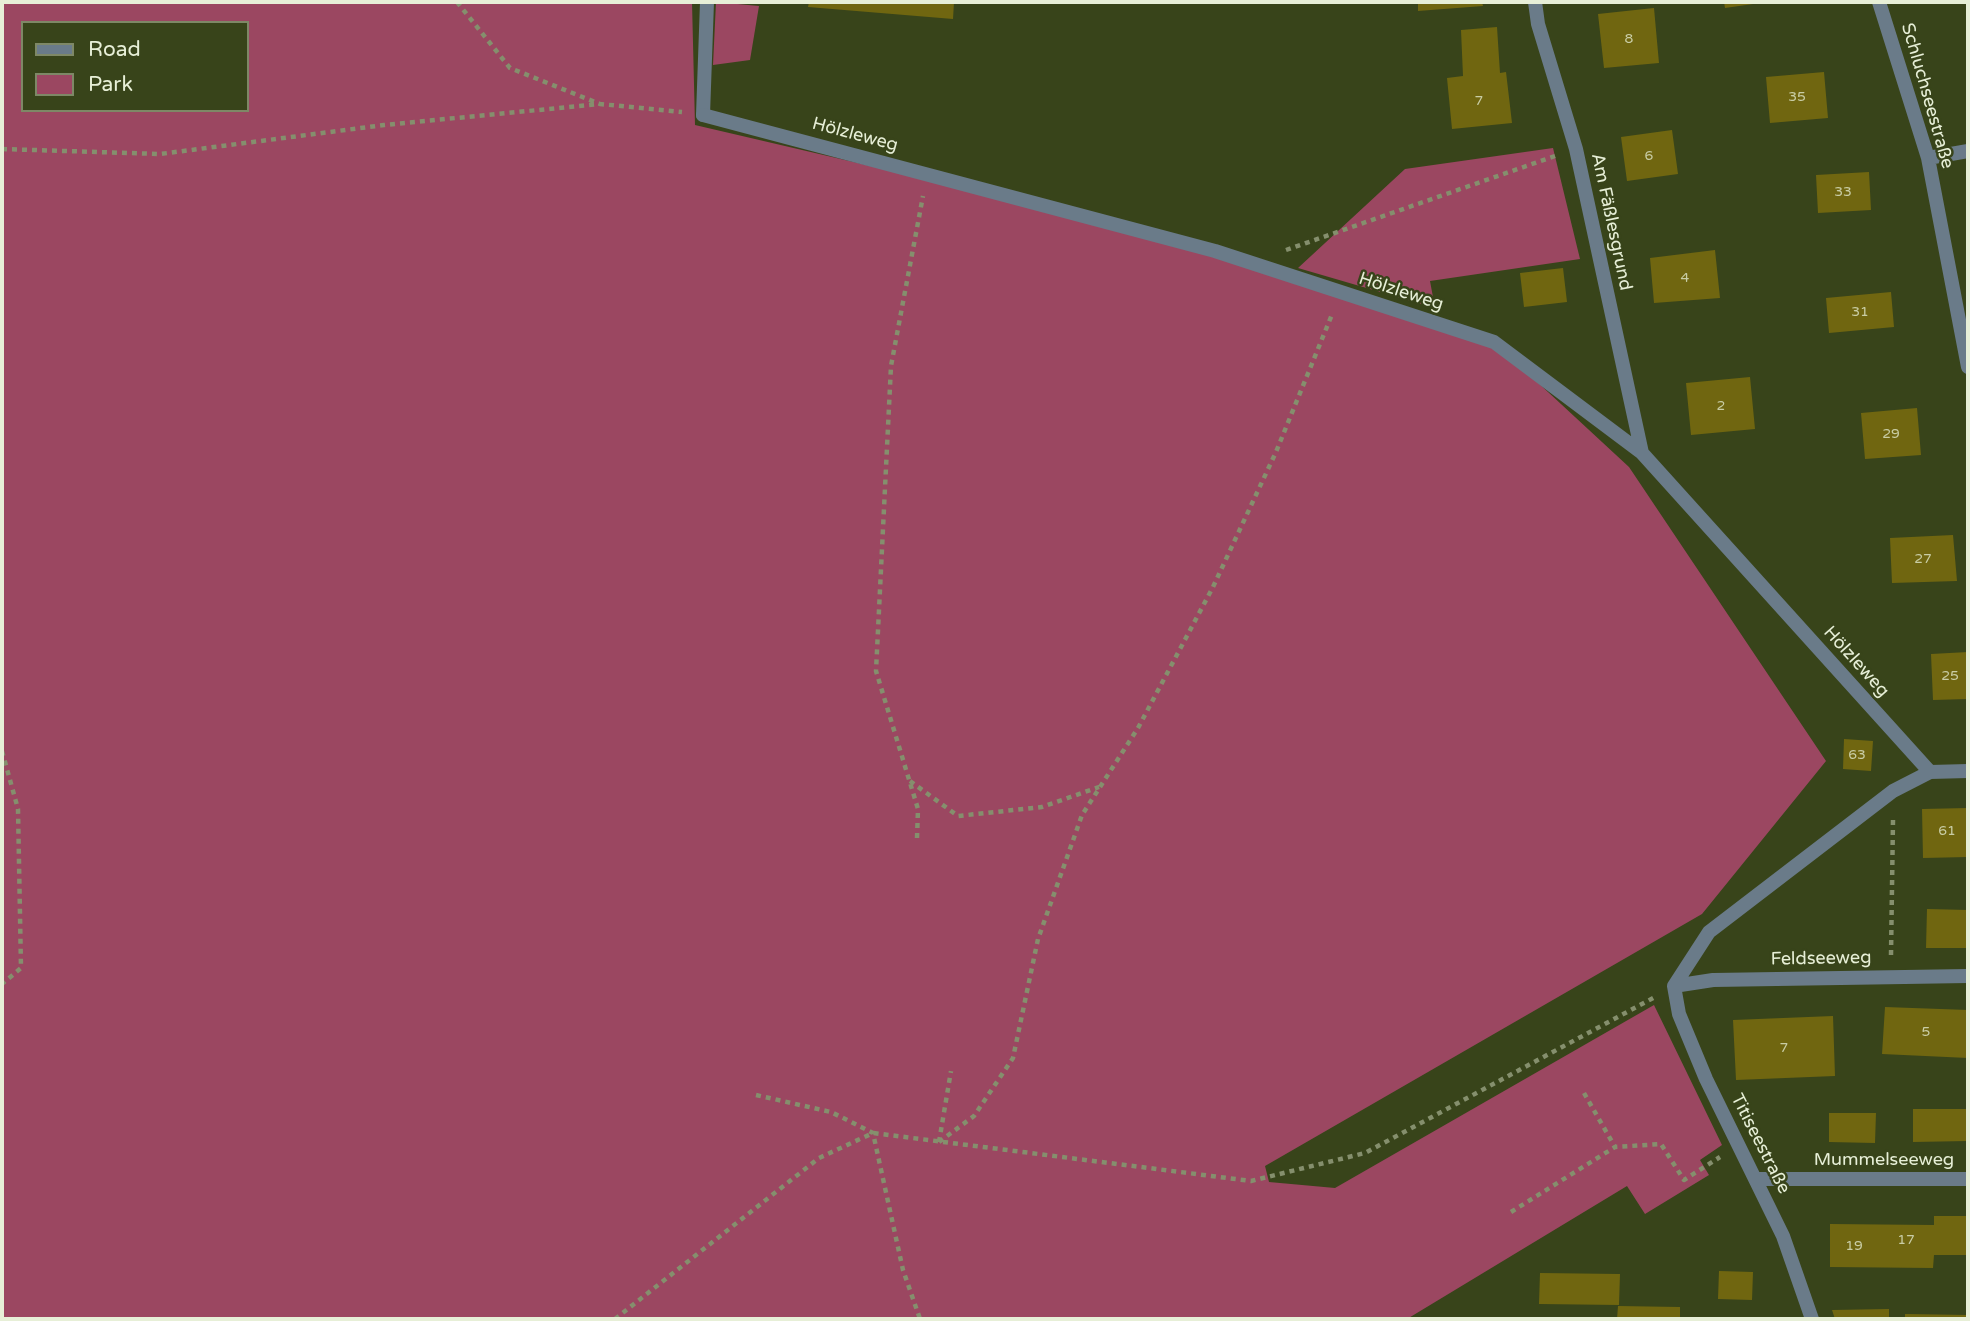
<!DOCTYPE html>
<meta charset="utf-8">
<style>
body{margin:0}
#map{position:relative;width:1970px;height:1321px;overflow:hidden;background:#38441a;font-family:"Varela Round",sans-serif}
canvas{display:block}
.frame{position:absolute;inset:0;border:4px solid #e7efd7;pointer-events:none}
.legend{position:absolute;left:21px;top:21px;width:228px;height:91px;box-sizing:border-box;background:#38441a;border:2px solid #7e8866;margin:0;padding:9px 12px;list-style:none;font-size:21px;color:#e7efd7}
.legend li{display:flex;align-items:center;gap:14px;height:35px}
.legend b{width:35px;border:2px solid #7e8866}
</style>
<div id="map">
<canvas width="1970" height="1321"></canvas>
<div class="frame"></div>
<ul class="legend">
<li><b style="height:9px;background:#6a7b89"></b>Road</li>
<li><b style="height:19px;background:#9b4761"></b>Park</li>
</ul>
</div>
<script>
const c = document.querySelector('canvas').getContext('2d');
c.lineJoin = 'round';
function paint(path, color) { c.fillStyle = color; c.fill(path, 'evenodd'); }
const poly = rows => new Path2D(rows.map(r => 'M' + r).join(''));
function trace(path, color, width, dash) { c.strokeStyle = color; c.lineWidth = width; c.lineCap = dash ? 'butt' : 'round'; c.setLineDash(dash || []); c.stroke(path); }
function write(font, color, halo, rows, align = 'center') {
  c.font = font + ' "Varela Round",sans-serif'; c.lineWidth = 5; c.setLineDash([]); c.textBaseline = 'middle'; c.strokeStyle = halo; c.fillStyle = color; for (const [text, x, y, turn = 0] of rows) {
    c.save(); c.translate(x, y); c.rotate((+turn || 0) * Math.PI / 180); c.textAlign = isNaN(turn) ? turn : align; if (halo) c.strokeText(text, 0, 0); c.fillText(text, 0, 0); c.restore();
  }
}
const green = poly([
 [2,2,692,2,695,125,1072,213,1494,342,1629,467,1826,761,1702,914,1265,1166,1269,1182,1335,1188,1654,1005,1722,1145,1700,1160,1709,1175,1645,1214,1627,1186,1407,1319,2,1319],
 [23,23,247,23,247,110,23,110],
 [716,2,759,6,750,60,713,65],
 [1553,148,1580,259,1430,281,1435,308,1298,268,1405,169]
]);
const building = poly([
 [809,2,954,2,953,19,808,7],
 [1418,2,1482,2,1483,6,1418,11],
 [1724,2,1760,2,1760,3,1725,8],
 [1654,8,1659,63,1604,68,1598,14],
 [1497,27,1500,73,1506,72,1512,123,1452,129,1447,78,1463,76,1461,30],
 [1824,72,1828,118,1770,123,1766,77],
 [1672,130,1678,174,1627,181,1621,137],
 [1869,172,1871,210,1818,213,1816,175],
 [1715,250,1720,298,1654,303,1650,258],
 [1563,268,1567,302,1524,307,1520,273],
 [1891,292,1894,327,1829,333,1826,298],
 [1750,377,1755,429,1691,435,1686,383],
 [1917,408,1921,455,1865,459,1861,413],
 [1953,535,1957,581,1892,583,1890,538],
 [1968,652,1968,699,1933,700,1931,654],
 [1844,739,1873,741,1871,771,1843,769],
 [1968,808,1968,857,1923,858,1922,809],
 [1927,909,1968,910,1968,948,1926,948],
 [1885,1007,1968,1010,1968,1058,1882,1054],
 [1833,1016,1835,1076,1736,1080,1733,1020],
 [1913,1109,1968,1109,1968,1141,1913,1142],
 [1829,1113,1876,1113,1875,1143,1829,1142],
 [1934,1216,1968,1216,1968,1255,1934,1255,1933,1268,1830,1267,1830,1224,1934,1225],
 [1719,1271,1753,1272,1752,1300,1718,1299],
 [1540,1273,1620,1274,1619,1305,1539,1304],
 [1618,1306,1680,1307,1680,1319,1617,1319],
 [1889,1309,1889,1319,1835,1319,1832,1310],
 [1905,1314,1968,1315,1968,1319,1905,1319]
]);
const path = poly([
 [457,2,510,68,600,104],
 [2,149,160,154,384,125,600,104,682,112],
 [1286,250,1555,156],
 [2,751,18,809,21,968,2,984],
 [910,781,958,816,1042,807,1099,787],
 [917,838,918,809,876,671,891,366,923,196],
 [1891,955,1893,820],
 [1584,1093,1615,1147],
 [756,1095,831,1112,873,1133,903,1270,920,1319],
 [939,1142,974,1116,1013,1058,1038,939,1082,815,1138,728,1213,587,1276,452,1333,312],
 [939,1142,951,1071],
 [1511,1212,1615,1147,1661,1144,1684,1180,1720,1157],
 [615,1319,819,1158,873,1133,1251,1181,1365,1153,1655,997]
]);
const lane = poly([
 [703,115,707,2]
]);
const street = poly([
 [1535,2,1538,24,1576,149,1642,453],
 [1879,2,1928,158,1968,367],
 [703,115,1215,251,1494,342,1642,453,1930,772,1968,771],
 [1928,158,1968,151],
 [1674,986,1679,1014,1706,1079,1783,1236,1812,1319],
 [1674,986,1709,932,1893,791,1930,772],
 [1674,986,1713,980,1968,976],
 [1757,1179,1968,1179]
]);
const numberNames = [
 ["8",1629,39],
 ["35",1797,97],
 ["7",1479,101],
 ["6",1649,156],
 ["33",1843,192],
 ["4",1685,278],
 ["31",1860,312],
 ["2",1721,406],
 ["29",1891,434],
 ["27",1923,559],
 ["25",1950,676],
 ["63",1857,755],
 ["61",1947,831],
 ["5",1926,1032],
 ["7",1784,1048],
 ["17",1906,1240],
 ["19",1854,1246]
];
const streetNames = [
 ["Schluchseestraße",1927,96,74],
 ["Hölzleweg",855,135,15],
 ["Am Fäßlesgrund",1611,222,78],
 ["Hölzleweg",1401,292,18],
 ["Hölzleweg",1856,662,48],
 ["Feldseeweg",1821,959,-1],
 ["Titiseestraße",1760,1144,63],
 ["Mummelseeweg",1884,1160]
];
paint(green, '#9b4761');
paint(building, '#706610');
trace(path, '#858f6d', 4.5, [5, 5]);
trace(lane, '#6a7b89', 14);
trace(street, '#6a7b89', 14);
write('14px', '#c9cda5', null, numberNames);
write('18px', '#e7efd7', '#38441a', streetNames);
</script>
